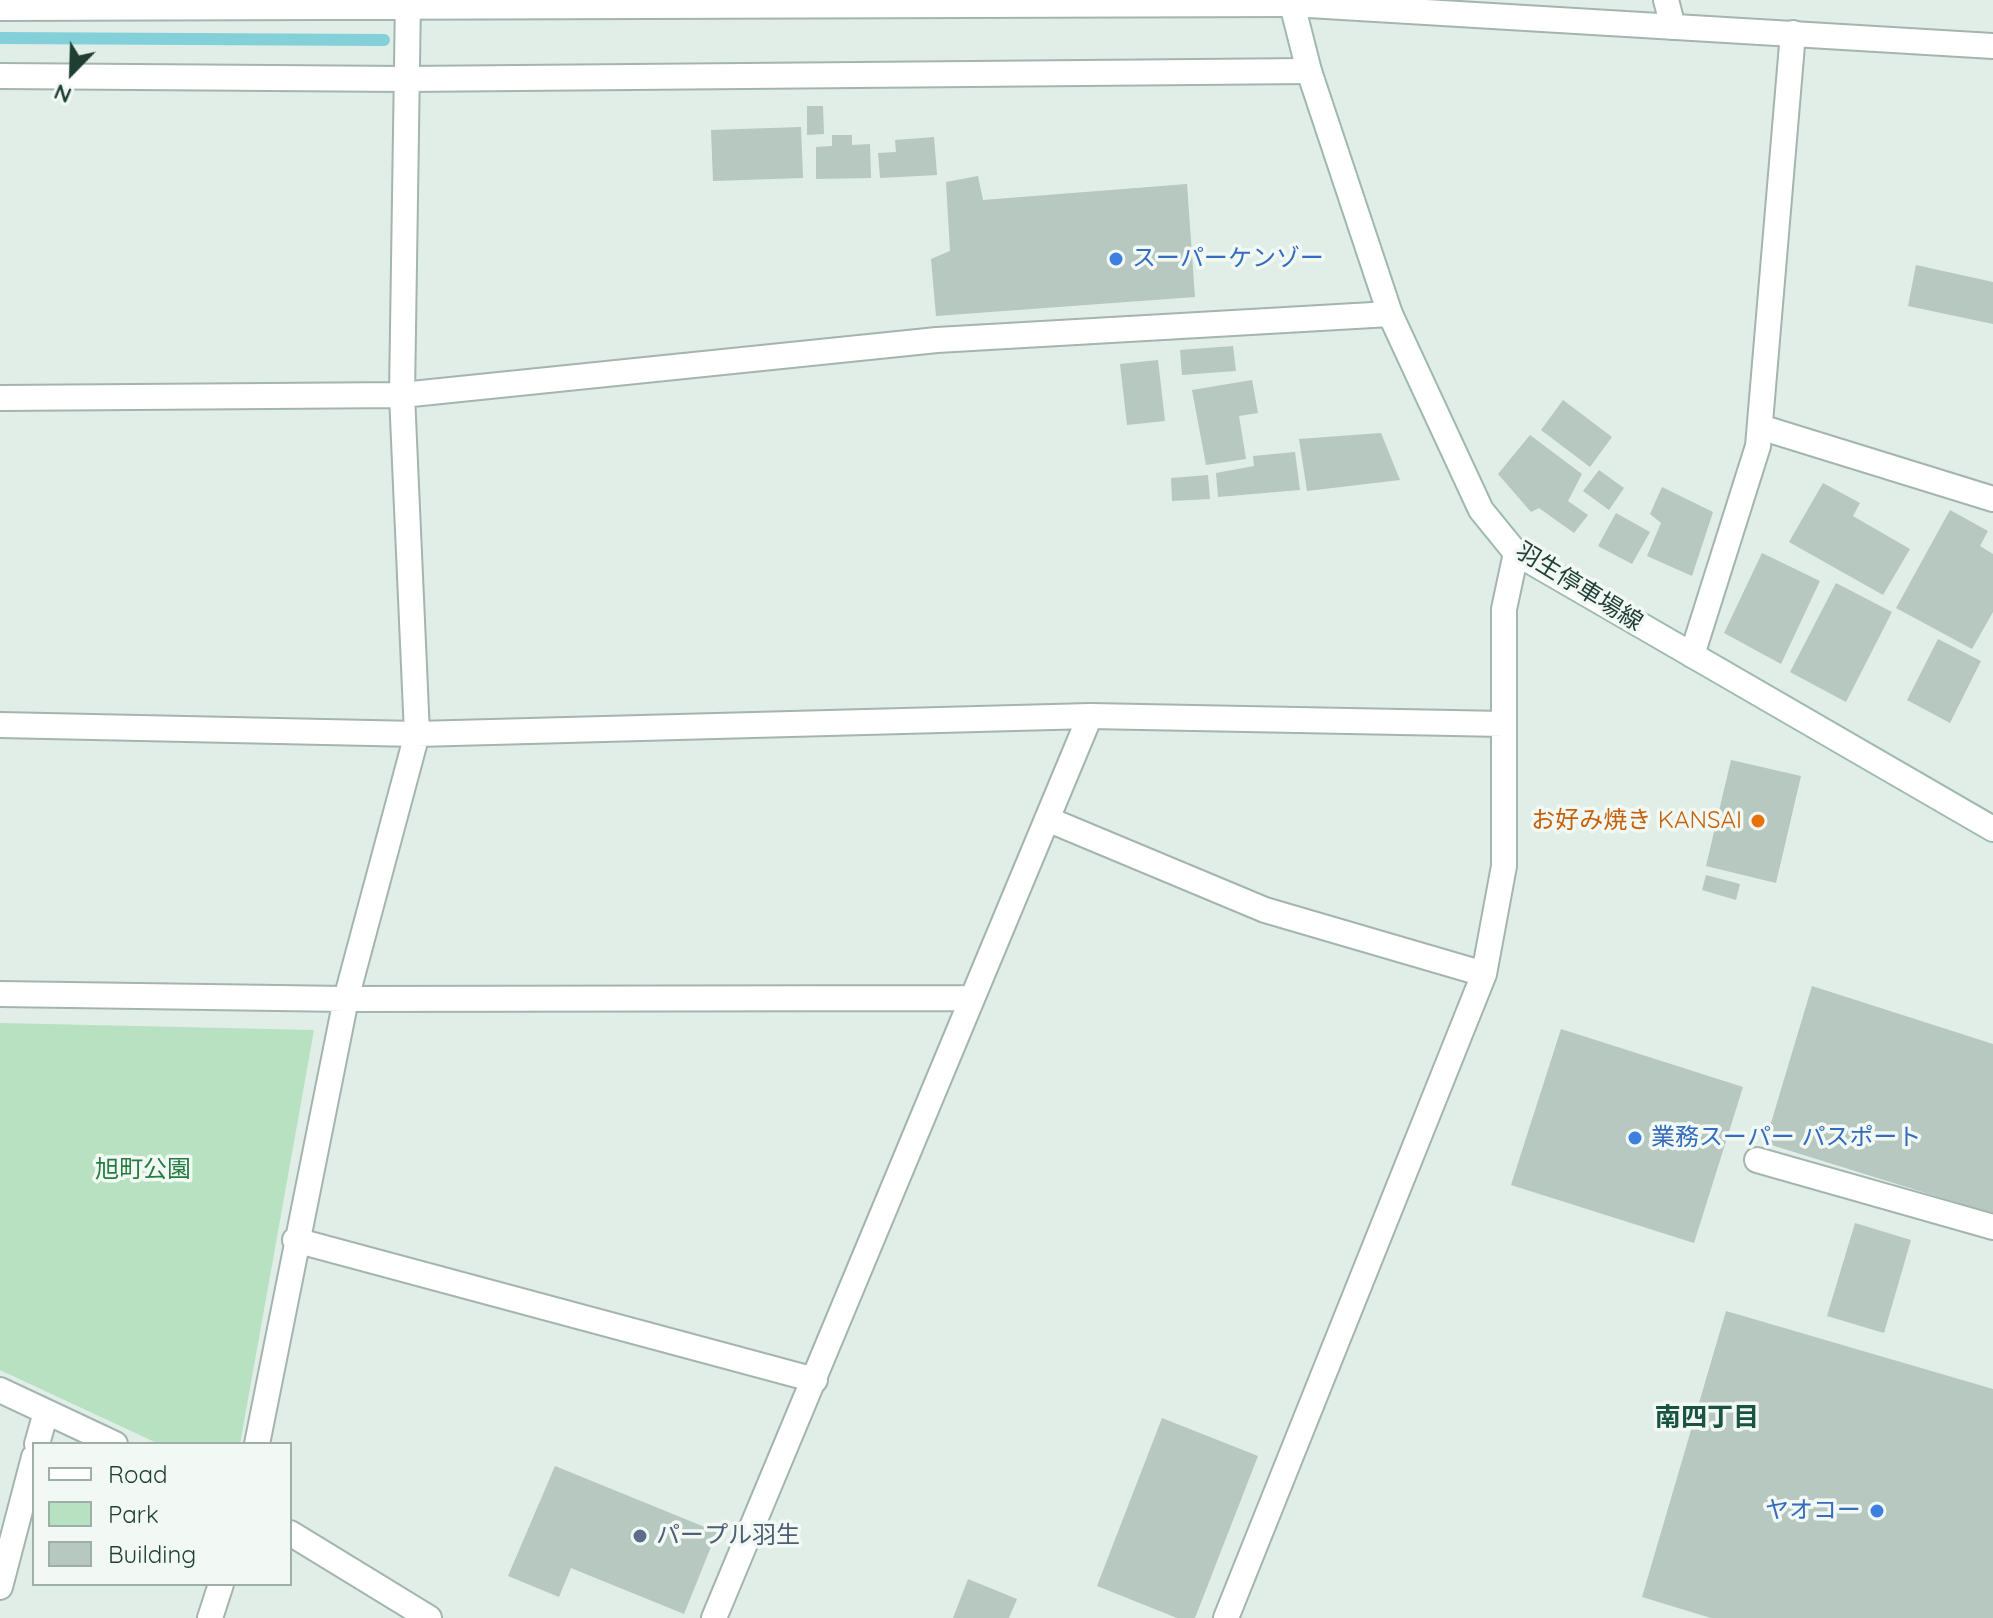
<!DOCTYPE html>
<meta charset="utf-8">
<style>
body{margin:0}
#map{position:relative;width:1993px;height:1618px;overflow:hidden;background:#e1ede7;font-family:Quicksand,sans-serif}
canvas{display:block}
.legend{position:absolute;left:32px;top:1442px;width:260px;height:144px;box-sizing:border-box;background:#f2f9f5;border:2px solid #9eafa8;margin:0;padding:10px 14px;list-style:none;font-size:24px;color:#1f3f35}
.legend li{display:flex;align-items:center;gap:16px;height:40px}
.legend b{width:40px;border:2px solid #9eafa8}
.north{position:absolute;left:32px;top:32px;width:80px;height:80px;-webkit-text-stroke:6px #f2f9f5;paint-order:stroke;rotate:203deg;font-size:22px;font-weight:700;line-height:32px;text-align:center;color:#1f3f35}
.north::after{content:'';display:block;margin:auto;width:28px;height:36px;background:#1f3f35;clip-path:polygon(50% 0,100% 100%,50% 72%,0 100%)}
</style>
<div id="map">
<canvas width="1993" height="1618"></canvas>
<ul class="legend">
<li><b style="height:10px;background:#fff"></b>Road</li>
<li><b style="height:22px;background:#b7e1c0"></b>Park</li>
<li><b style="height:22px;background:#b6c8bf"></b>Building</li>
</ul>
<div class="north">N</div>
</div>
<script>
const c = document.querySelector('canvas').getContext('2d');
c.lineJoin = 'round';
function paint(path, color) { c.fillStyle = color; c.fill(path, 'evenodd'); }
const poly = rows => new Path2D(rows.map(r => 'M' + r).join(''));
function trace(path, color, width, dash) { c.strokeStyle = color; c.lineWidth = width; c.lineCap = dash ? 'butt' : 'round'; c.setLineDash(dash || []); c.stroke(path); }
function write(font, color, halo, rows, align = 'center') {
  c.font = font + ' Quicksand,"Noto Sans JP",sans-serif'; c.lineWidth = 7; c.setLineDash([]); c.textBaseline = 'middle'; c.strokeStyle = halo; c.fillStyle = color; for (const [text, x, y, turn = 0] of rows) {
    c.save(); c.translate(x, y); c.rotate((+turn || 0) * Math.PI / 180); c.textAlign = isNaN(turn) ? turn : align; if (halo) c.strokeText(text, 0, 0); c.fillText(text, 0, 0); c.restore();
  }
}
const green = poly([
 [0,1023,314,1030,240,1444,159,1444,0,1370]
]);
const stream = poly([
 [0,38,384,40]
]);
const building = poly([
 [807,106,823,106,824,134,807,135],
 [801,127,803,178,713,181,711,130],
 [832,135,852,135,852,145,870,144,871,178,816,179,816,147,832,146],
 [934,137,937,175,880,178,878,153,896,152,895,140],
 [978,176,983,200,1187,184,1195,297,936,316,931,259,950,251,946,182],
 [1916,265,1993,282,1993,324,1908,306],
 [1233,346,1236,371,1182,375,1180,350],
 [1158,360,1165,421,1127,425,1120,364],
 [1252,380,1258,413,1239,416,1246,459,1206,465,1192,390],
 [1563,400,1612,437,1590,467,1541,430],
 [1381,433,1400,480,1307,491,1299,439],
 [1530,435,1582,474,1568,501,1588,515,1574,533,1539,508,1531,512,1498,474],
 [1295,452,1300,490,1218,497,1216,473,1254,466,1253,456],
 [1599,470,1624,488,1609,510,1583,491],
 [1208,475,1210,499,1172,501,1171,478],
 [1823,483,1860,503,1853,516,1910,549,1883,595,1789,542],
 [1662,487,1713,512,1692,576,1647,556,1661,523,1650,514],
 [1950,510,1988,531,1980,546,1993,554,1993,612,1972,649,1896,608],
 [1616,513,1650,532,1632,564,1598,546],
 [1762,553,1820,581,1781,664,1724,633],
 [1836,583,1892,612,1846,702,1790,672],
 [1938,639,1981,661,1950,723,1907,700],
 [1731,760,1801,776,1776,883,1706,866],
 [1706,875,1740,884,1736,900,1702,890],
 [1812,986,1993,1044,1993,1214,1765,1143],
 [1561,1029,1743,1087,1694,1243,1511,1185],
 [1855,1223,1911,1240,1884,1333,1827,1316],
 [1726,1311,1993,1389,1993,1618,1711,1618,1642,1597],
 [1162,1418,1258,1456,1195,1618,1177,1618,1097,1586],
 [555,1466,717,1532,684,1614,571,1568,559,1597,508,1576],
 [968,1579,1017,1599,1009,1618,953,1618]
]);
const minor = poly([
 [1666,0,1673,27],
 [0,8,1292,4],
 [0,76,406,79,1309,71],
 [0,398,402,395,937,340,1390,314],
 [1760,427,1993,499],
 [1692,655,1758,446,1793,33],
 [0,725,417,734,1090,716,1504,724],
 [1047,819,1265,910,1484,974],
 [0,994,346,999,972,998],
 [1757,1160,1993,1227],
 [295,1240,815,1380],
 [0,1390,115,1444],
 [37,1444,46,1412],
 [257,1444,346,999,417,734,402,395,408,0],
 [290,1533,429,1618],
 [0,1587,34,1457],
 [210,1618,221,1584],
 [714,1618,1090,716],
 [1226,1618,1484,974,1504,866,1504,609,1516,553]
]);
const tertiary = poly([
 [1292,4,1993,46]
]);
const secondary = poly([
 [1291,0,1309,71,1390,314,1481,510,1516,553,1993,829]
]);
const markers = [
 [1116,259,8,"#3f7fe0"],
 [1758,821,8,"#e8710a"],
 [1635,1138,8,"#3f7fe0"],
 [1877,1511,8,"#3f7fe0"],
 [640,1536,8,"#5c6f8a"]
];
const shopNames = [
 ["スーパーケンゾー",1132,259],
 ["業務スーパー パスポート",1651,1138],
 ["ヤオコー",1861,1511,"right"]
];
const streetNames = [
 ["羽生停車場線",1579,587,32]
];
const foodNames = [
 ["お好み焼き KANSAI",1742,821]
];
const parkNames = [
 ["旭町公園",143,1170]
];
const serviceNames = [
 ["パープル羽生",656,1536]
];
const neighbourhoodNames = [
 ["南四丁目",1707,1418]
];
paint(green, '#b7e1c0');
trace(stream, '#83d0d8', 12);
paint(building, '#b6c8bf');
trace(minor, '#a3b5ae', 28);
trace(tertiary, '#a3b5ae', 28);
trace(secondary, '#9ebaae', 28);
trace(minor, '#fff', 24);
trace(tertiary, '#fff', 24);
trace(secondary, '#fff', 24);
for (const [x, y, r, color] of markers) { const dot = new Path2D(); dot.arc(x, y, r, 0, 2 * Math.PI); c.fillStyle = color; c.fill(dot); trace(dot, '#f2f9f5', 3); }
write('24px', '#366cbe', '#f2f9f5', shopNames, 'left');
write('24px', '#1f3f35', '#f2f9f5', streetNames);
write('24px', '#c56008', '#f2f9f5', foodNames, 'right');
write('24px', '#257b41', '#f2f9f5', parkNames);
write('24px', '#4e5e75', '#f2f9f5', serviceNames, 'left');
write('bold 26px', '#195442', '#f2f9f5', neighbourhoodNames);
</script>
